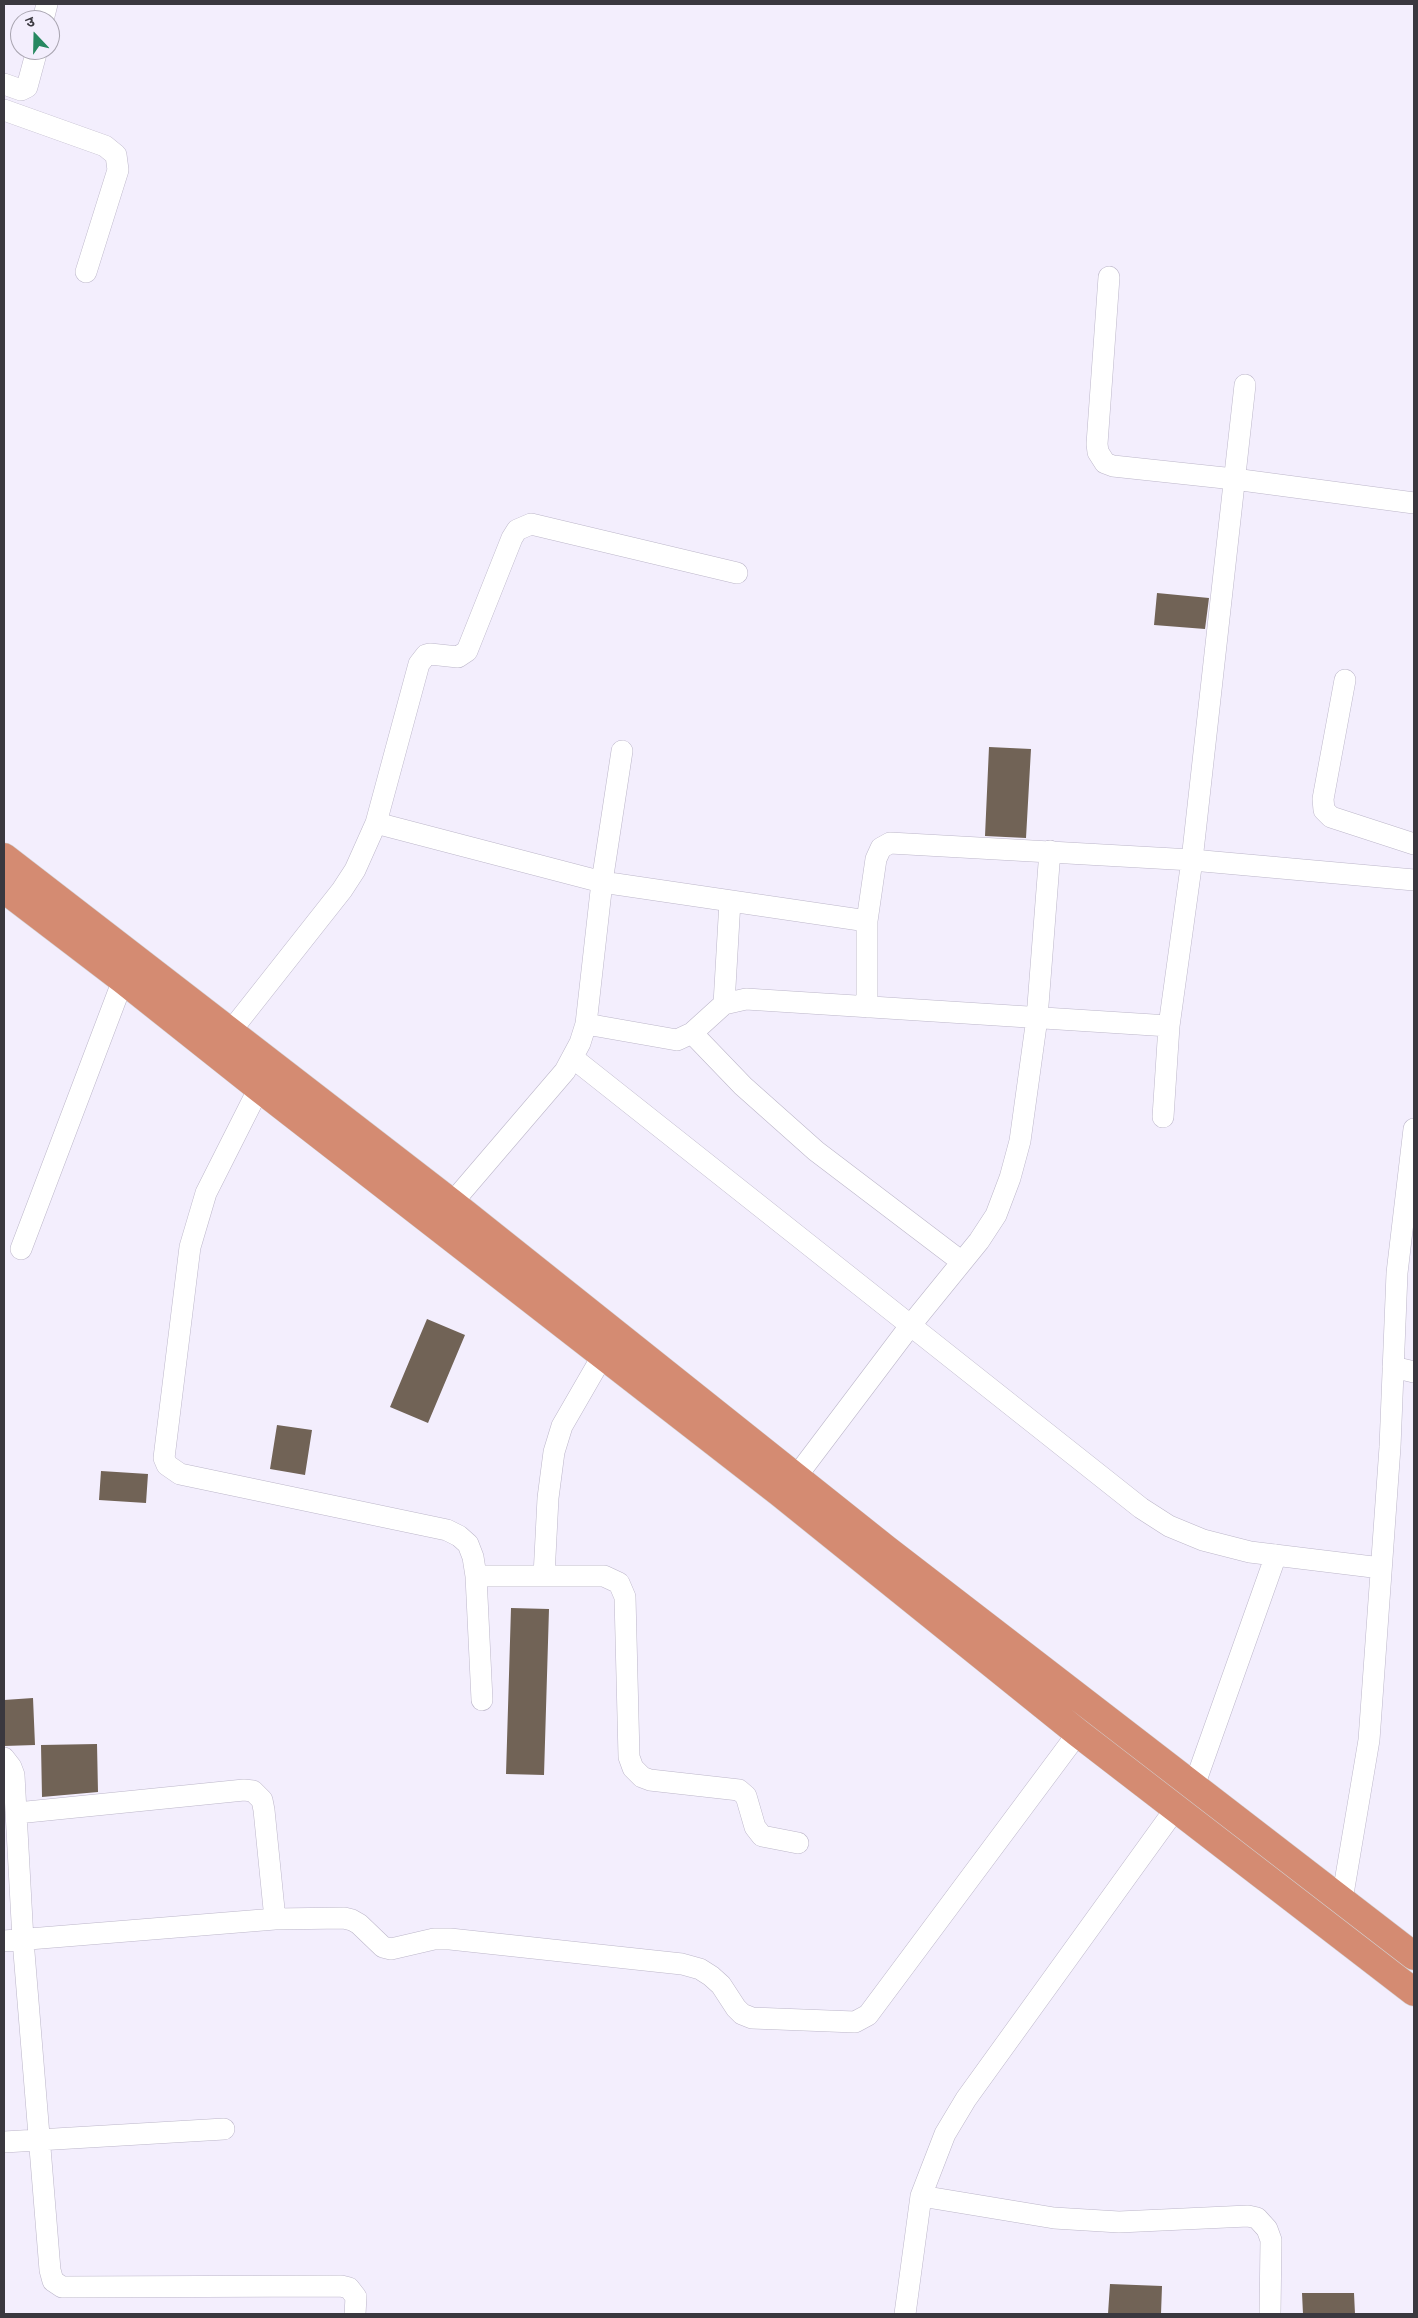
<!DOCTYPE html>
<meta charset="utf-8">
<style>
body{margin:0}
#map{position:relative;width:1418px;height:2318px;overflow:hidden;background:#f3eefd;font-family:Raleway,"Noto Sans Devanagari",sans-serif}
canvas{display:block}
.frame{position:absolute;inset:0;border:5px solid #3a383f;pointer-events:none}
.north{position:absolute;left:10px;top:10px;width:50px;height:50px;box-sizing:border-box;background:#f3eefd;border:1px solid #a9a5b1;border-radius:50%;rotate:339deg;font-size:14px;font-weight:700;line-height:20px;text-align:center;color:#3a383f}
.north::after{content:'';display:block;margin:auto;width:18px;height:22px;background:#278861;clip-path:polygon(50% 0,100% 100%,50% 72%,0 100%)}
</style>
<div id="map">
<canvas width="1418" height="2318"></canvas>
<div class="frame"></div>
<div class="north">उ</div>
</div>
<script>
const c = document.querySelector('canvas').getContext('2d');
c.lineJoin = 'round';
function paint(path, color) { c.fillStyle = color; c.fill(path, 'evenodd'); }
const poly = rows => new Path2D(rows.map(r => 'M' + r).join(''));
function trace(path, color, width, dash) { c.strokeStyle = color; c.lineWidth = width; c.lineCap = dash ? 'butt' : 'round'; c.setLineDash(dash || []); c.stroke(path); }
const building = poly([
 [1157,593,1209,598,1205,629,1154,625],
 [989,747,1031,749,1026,838,985,836],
 [427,1319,465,1335,428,1423,390,1407],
 [277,1425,312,1430,305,1475,270,1469],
 [101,1471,148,1474,146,1503,99,1500],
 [511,1608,549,1609,544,1775,506,1774],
 [33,1698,35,1745,4,1746,4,1700],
 [97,1744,98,1792,42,1797,41,1745],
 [1110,2284,1162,2286,1161,2314,1108,2314],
 [1302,2293,1354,2293,1355,2314,1303,2314]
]);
const street = poly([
 [43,20,47,4],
 [4,84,21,90,27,87,37,50],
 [4,110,105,146,116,155,118,170,86,272],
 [1109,277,1097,444,1098,452,1105,463,1113,466,1234,479,1414,503],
 [1345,680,1323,799,1324,810,1331,817,1414,844],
 [376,823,602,882,867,921],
 [724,1004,730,901],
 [867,1007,867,921,876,859,881,848,890,843,1192,860,1414,880],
 [586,1024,677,1040,692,1033,724,1004,746,999,1169,1026],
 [230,1032,342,890,355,870,376,823,419,664,426,655,430,654,458,657,467,651,512,538,517,530,531,524,737,573],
 [692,1033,743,1086,816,1151,962,1262],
 [573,1058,1141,1508,1169,1526,1203,1540,1250,1552,1381,1568],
 [259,1088,206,1193,190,1247,164,1458,167,1465,180,1474,447,1530,459,1536,468,1544,473,1557,476,1576,482,1700],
 [1163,1117,1169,1026,1192,860,1245,385],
 [452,1203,565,1071,580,1043,586,1024,602,882,622,751],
 [21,1249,123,980],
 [1393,1367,1414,1372],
 [796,1477,910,1326,979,1241,996,1215,1010,1178,1020,1141,1037,1018,1050,851],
 [476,1576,604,1576,619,1583,625,1597,629,1757,633,1768,642,1777,650,1780,739,1790,746,1796,755,1827,762,1836,798,1843],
 [544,1576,548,1498,554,1452,562,1426,603,1355],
 [4,1758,11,1767,14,1775,23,1940,50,2270,53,2281,62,2287,341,2286,349,2288,356,2297,355,2314],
 [1194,1786,1276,1555],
 [17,1813,244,1790,253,1791,262,1800,264,1810,275,1919],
 [1342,1900,1369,1740,1390,1447,1397,1273,1414,1129],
 [4,1941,275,1919,344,1918,352,1920,359,1924,383,1947,391,1949,434,1939,450,1939,682,1964,700,1969,711,1976,721,1985,736,2008,742,2014,752,2018,855,2022,868,2015,1078,1733],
 [4,2142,224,2129],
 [921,2196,1054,2218,1119,2222,1248,2216,1257,2218,1267,2229,1271,2240,1270,2314],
 [905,2314,921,2196,945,2134,966,2099,1176,1808]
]);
const highway = poly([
 [4,857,452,1203,886,1549,1414,1956],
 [4,889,123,980,259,1088,780,1493,1078,1733,1414,1992]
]);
paint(building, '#716356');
trace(street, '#bcb6c9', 22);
trace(highway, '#d4d3d5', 29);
trace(street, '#fff', 21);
trace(highway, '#d48b72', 28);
</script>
